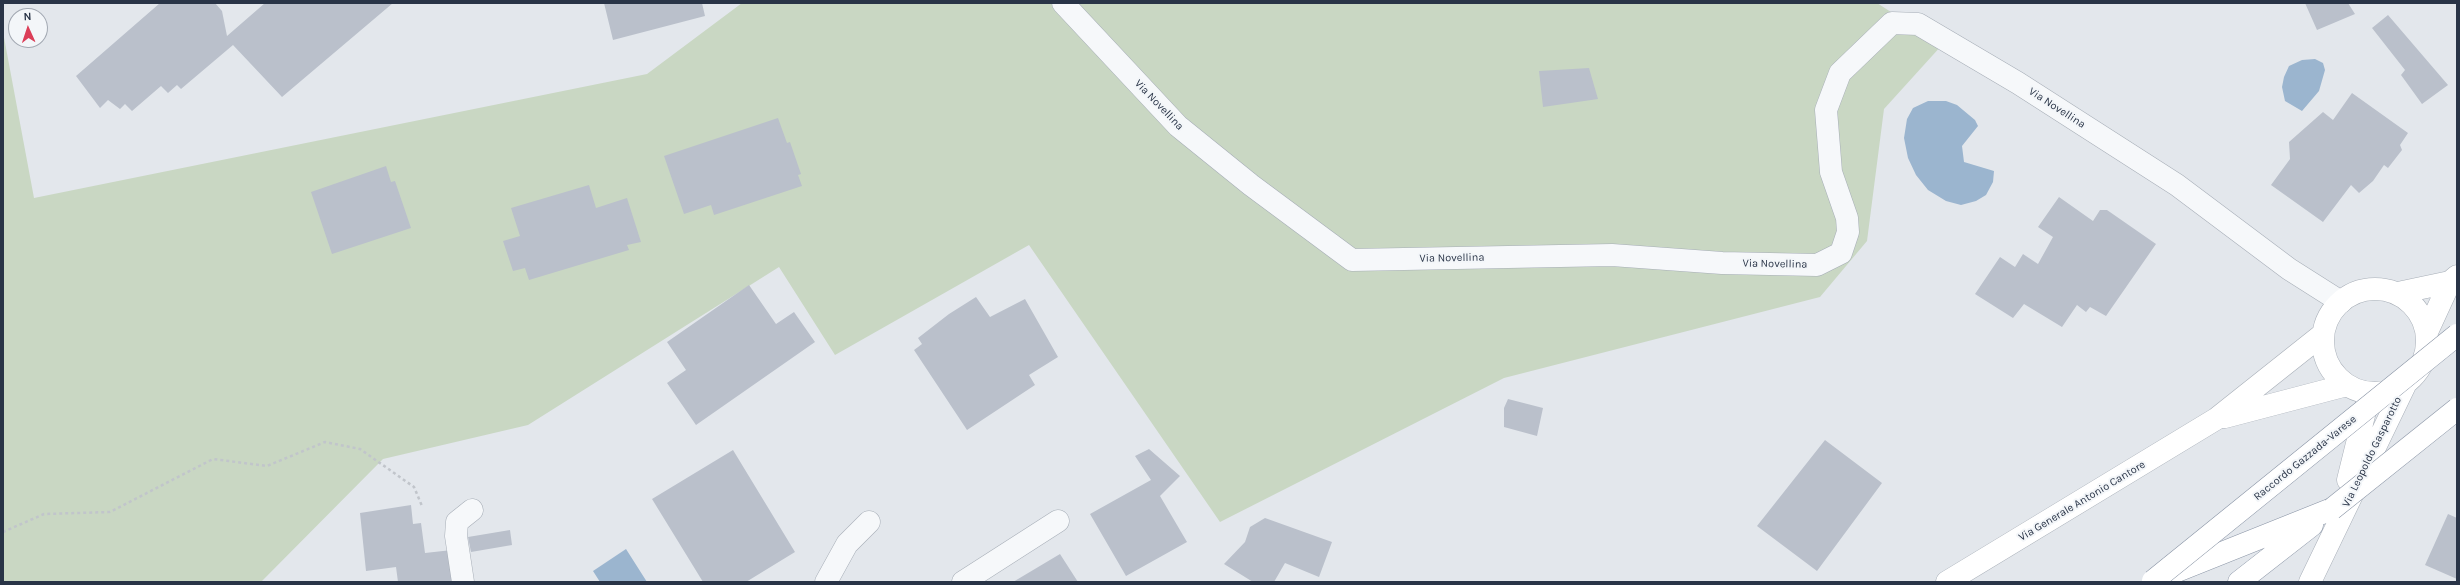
<!DOCTYPE html>
<style>
body{margin:0}
#map{position:relative;width:2460px;height:585px;overflow:hidden;background:#e3e7ec;font-family:Karla,sans-serif}
canvas{display:block}
.frame{position:absolute;inset:0;border:4px solid #293447;pointer-events:none}
.north{position:absolute;left:8px;top:8px;width:40px;height:40px;box-sizing:border-box;background:#f3f6f9;border:1px solid #a2a8b2;border-radius:50%;rotate:357deg;font-size:11px;font-weight:700;line-height:16px;text-align:center;color:#293447}
.north::after{content:'';display:block;margin:auto;width:14px;height:18px;background:#db3e58;clip-path:polygon(50% 0,100% 100%,50% 72%,0 100%)}
</style>
<div id="map">
<canvas width="2460" height="585"></canvas>
<div class="frame"></div>
<div class="north">N</div>
</div>
<script>
const c = document.querySelector('canvas').getContext('2d');
c.lineJoin = 'round';
function paint(path, color) { c.fillStyle = color; c.fill(path, 'evenodd'); }
const poly = rows => new Path2D(rows.map(r => 'M' + r).join(''));
function trace(path, color, width, dash) { c.strokeStyle = color; c.lineWidth = width; c.lineCap = dash ? 'butt' : 'round'; c.setLineDash(dash || []); c.stroke(path); }
function write(font, color, halo, rows, align = 'center') {
  c.font = font + ' Karla,sans-serif'; c.lineWidth = 4; c.setLineDash([]); c.textBaseline = 'middle'; c.strokeStyle = halo; c.fillStyle = color; for (const [text, x, y, turn = 0] of rows) {
    c.save(); c.translate(x, y); c.rotate((+turn || 0) * Math.PI / 180); c.textAlign = isNaN(turn) ? turn : align; if (halo) c.strokeText(text, 0, 0); c.fillText(text, 0, 0); c.restore();
  }
}
const green = poly([
 [742,3,1877,3,1942,45,1884,109,1867,241,1820,297,1504,378,1220,522,1029,245,835,355,779,267,528,425,383,459,261,582,3,582,3,32,34,198,647,74]
]);
const water = poly([
 [2315,59,2323,63,2325,70,2319,91,2302,111,2285,101,2282,87,2284,77,2289,66,2302,60],
 [1928,101,1946,101,1957,105,1975,120,1978,126,1962,146,1964,162,1994,171,1993,182,1986,195,1976,201,1961,205,1946,201,1928,190,1916,175,1908,158,1904,138,1907,119,1913,108],
 [626,549,647,582,600,582,593,571]
]);
const building = poly([
 [160,3,215,3,222,11,227,36,265,3,393,3,282,97,233,45,181,89,177,85,168,93,161,86,132,111,125,104,120,109,108,100,100,108,76,76],
 [604,3,702,3,705,16,613,40],
 [2305,3,2348,3,2355,14,2317,30],
 [2388,15,2448,85,2422,104,2401,75,2405,70,2372,28],
 [1589,68,1598,99,1543,107,1539,71],
 [2352,93,2408,133,2400,145,2402,150,2388,168,2384,165,2373,181,2359,193,2351,185,2323,222,2271,185,2290,159,2289,142,2323,112,2333,120],
 [778,118,787,143,790,142,801,174,798,175,802,186,714,215,711,205,684,214,664,156],
 [386,166,391,182,395,181,411,228,332,254,311,192],
 [589,185,596,208,627,198,641,242,627,245,629,250,529,280,525,268,513,271,503,241,520,236,511,208],
 [2059,197,2093,221,2100,210,2107,210,2156,244,2106,316,2090,307,2086,312,2077,305,2062,327,2024,304,2013,318,1975,294,2000,257,2015,267,2023,254,2038,264,2053,237,2038,227],
 [749,285,776,324,794,312,815,342,696,425,667,383,686,370,667,342],
 [976,297,990,317,1025,299,1058,357,1029,375,1035,385,967,430,914,350,922,344,918,338,949,314],
 [1508,399,1543,408,1537,436,1504,427,1504,408],
 [1825,440,1882,483,1817,571,1757,526],
 [1149,449,1180,476,1160,496,1187,542,1126,576,1090,514,1151,480,1135,456],
 [733,450,795,552,746,582,703,582,652,499],
 [411,505,413,524,421,523,425,553,452,550,455,582,398,582,396,567,366,571,360,513],
 [2448,514,2457,518,2457,579,2425,565],
 [1265,518,1332,542,1319,577,1285,563,1274,582,1253,582,1224,564,1245,542,1250,527],
 [510,530,512,545,471,552,468,537],
 [1060,554,1078,582,1013,582]
]);
const path = poly([
 [3,532,44,514,110,512,213,459,267,466,325,442,360,449,414,487,422,506]
]);
const street = poly([
 [1063,3,1178,126,1251,185,1352,260,1612,255,1722,263,1817,265,1841,253,1848,232,1847,218,1831,172,1826,110,1840,73,1892,23,1918,24,2018,83,2177,185,2289,269,2341,302],
 [463,582,456,536,457,522,472,510],
 [826,582,847,544,869,522],
 [963,582,1058,521]
]);
const secondary = poly([
 '2323 341a52 52 0 1 1 104 0a52 52 0 1 1-104 0Z',
 [2398,293,2450,282],
 [2427,332,2450,282,2457,276],
 [2225,417,2347,385],
 [2348,480,2368,399],
 [1947,582,2216,419,2323,334],
 [2310,582,2405,385]
]);
const highway = poly([
 [2162,577,2332,509],
 [2239,582,2312,525]
]);
const highwayBridge = poly([
 [2332,509,2457,409],
 [2153,581,2457,335]
]);
const streetNames = [
 ["Via Novellina",1159,105,46],
 ["Via Novellina",2057,108,33],
 ["Via Novellina",1452,258,-1],
 ["Via Novellina",1775,264,1],
 ["Via Leopoldo Gasparotto",2372,452,-64],
 ["Raccordo Gazzada-Varese",2305,458,-39],
 ["Via Generale Antonio Cantore",2082,501,-31]
];
paint(green, '#c9d7c3');
paint(water, '#9bb5cf');
paint(building, '#bac0cb');
trace(street, '#a7aeb7', 23);
trace(secondary, '#a7aeb7', 23);
trace(highway, '#8994a5', 23);
trace(path, '#c1c5cb', 2.5, [3, 3]);
trace(street, '#f6f8fa', 22);
trace(secondary, '#fff', 22);
trace(highway, '#fff', 22);
trace(highwayBridge, '#8994a5', 23, []);
trace(highwayBridge, '#fff', 22);
write('11px', '#293447', '#f3f6f9', streetNames);
</script>
